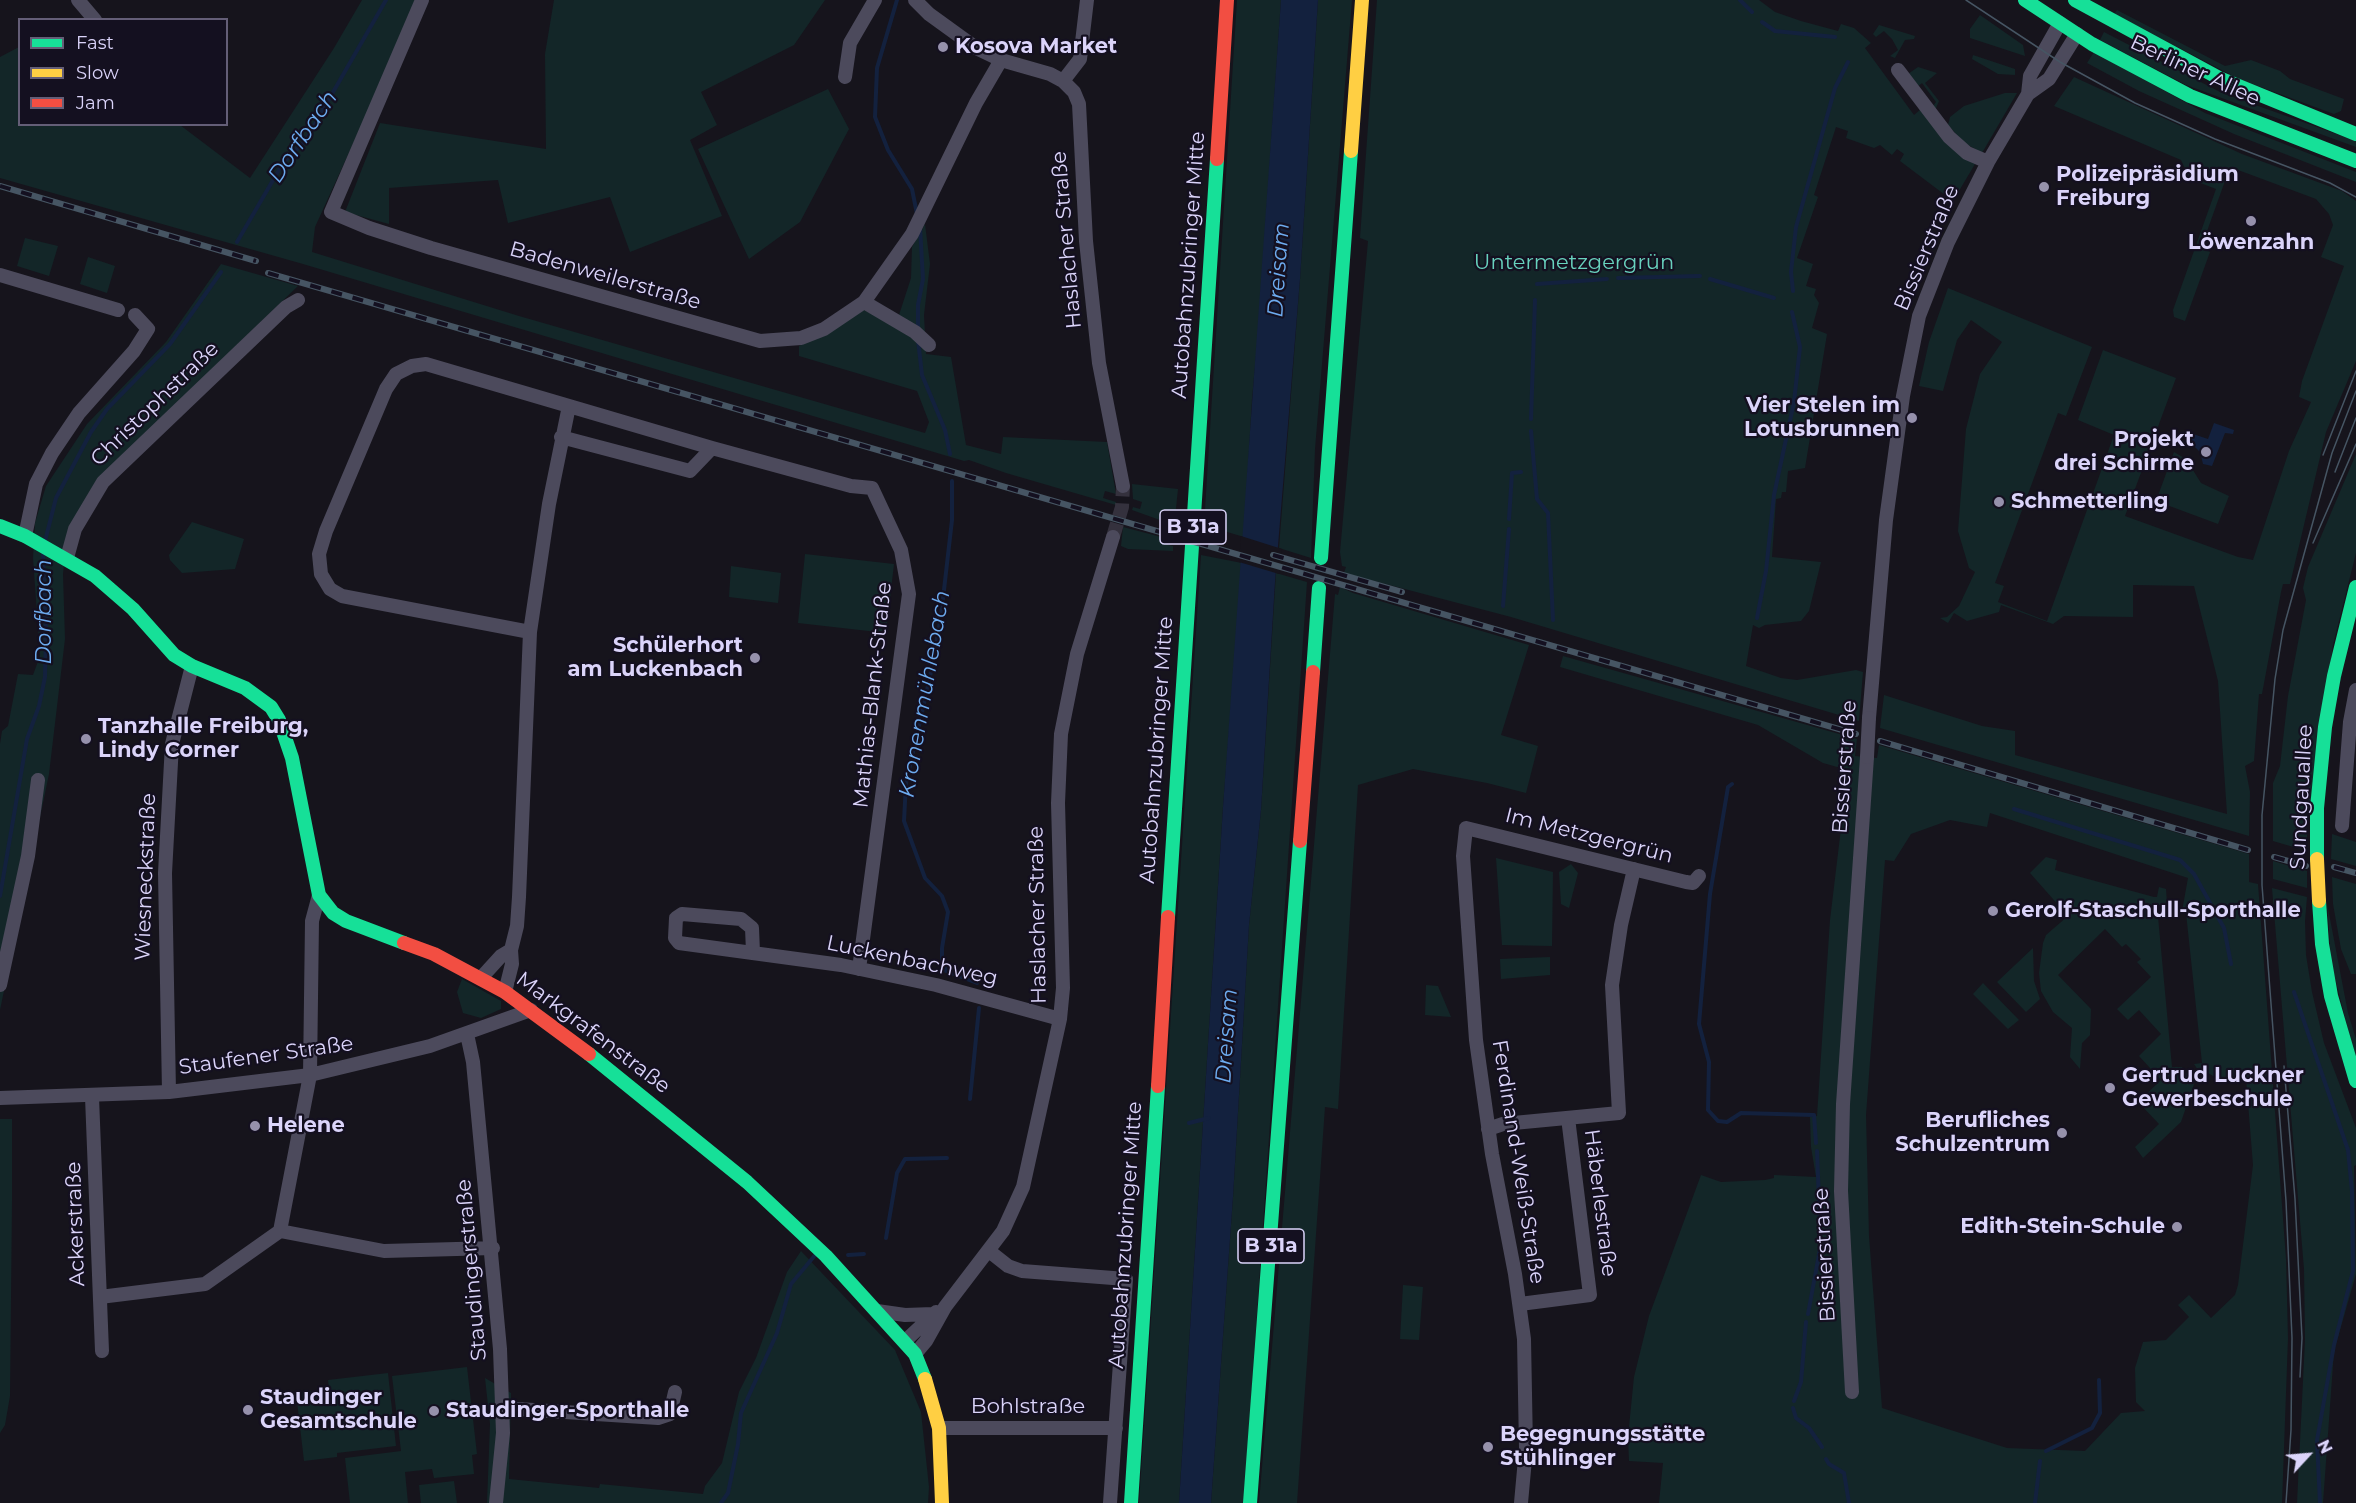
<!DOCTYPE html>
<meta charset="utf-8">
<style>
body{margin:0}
#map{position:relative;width:2356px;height:1503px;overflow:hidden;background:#16141c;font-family:Montserrat,sans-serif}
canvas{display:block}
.legend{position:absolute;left:18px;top:18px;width:210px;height:108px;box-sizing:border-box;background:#141020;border:2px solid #645e77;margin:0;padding:8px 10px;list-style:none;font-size:18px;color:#dbd4fa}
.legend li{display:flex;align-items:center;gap:12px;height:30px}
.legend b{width:30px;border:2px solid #645e77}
.north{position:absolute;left:2278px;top:1425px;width:60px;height:60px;-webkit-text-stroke:4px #141020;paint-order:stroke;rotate:64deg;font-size:16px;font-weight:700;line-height:24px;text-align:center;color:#dbd4fa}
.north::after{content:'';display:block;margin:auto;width:21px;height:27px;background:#dbd4fa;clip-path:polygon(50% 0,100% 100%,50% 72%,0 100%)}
</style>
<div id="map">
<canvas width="2356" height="1503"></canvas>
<ul class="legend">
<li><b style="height:8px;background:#16e098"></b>Fast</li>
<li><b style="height:8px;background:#ffcf43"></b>Slow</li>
<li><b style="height:8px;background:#f24e42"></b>Jam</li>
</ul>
<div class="north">N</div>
</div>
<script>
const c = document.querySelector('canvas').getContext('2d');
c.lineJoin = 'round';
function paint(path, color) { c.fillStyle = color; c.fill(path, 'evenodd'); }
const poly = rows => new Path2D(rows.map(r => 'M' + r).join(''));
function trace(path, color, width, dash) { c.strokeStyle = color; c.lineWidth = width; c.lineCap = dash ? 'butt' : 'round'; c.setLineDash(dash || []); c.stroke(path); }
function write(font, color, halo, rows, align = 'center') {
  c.font = font + ' Montserrat,sans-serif'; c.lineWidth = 4.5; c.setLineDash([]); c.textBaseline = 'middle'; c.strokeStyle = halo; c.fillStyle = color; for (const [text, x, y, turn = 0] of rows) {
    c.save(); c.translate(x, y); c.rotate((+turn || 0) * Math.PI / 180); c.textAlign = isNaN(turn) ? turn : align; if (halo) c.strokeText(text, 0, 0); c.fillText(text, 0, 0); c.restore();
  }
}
const green = poly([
 [362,0,415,0,395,52,315,227,312,252,519,316,925,433,929,422,917,391,799,356,799,346,837,327,862,309,905,331,899,315,911,278,912,247,925,224,930,264,924,315,926,354,951,357,966,445,1001,454,1003,437,1107,442,1116,494,1105,491,1103,498,1116,502,1116,505,1006,473,969,460,964,461,303,264,0,178,0,57,19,47,20,124,180,125,250,178,334,48],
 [554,0,825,0,794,45,701,92,717,125,690,140,722,216,630,252,610,197,508,223,498,180,389,188,389,224,345,212,380,123,546,149,545,54],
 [1237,0,1281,0,1258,334,1252,399,1244,537,1204,525],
 [1318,0,1352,0,1315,449,1311,558,1279,548,1300,279],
 [1377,0,1759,0,1775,12,1801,21,1838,31,1841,24,1854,28,1871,43,1865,48,1914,115,1921,109,1966,159,1975,164,1953,201,1900,161,1904,154,1897,149,1892,155,1880,145,1874,148,1846,138,1848,131,1836,127,1814,195,1818,197,1797,258,1813,264,1806,286,1816,289,1814,295,1819,303,1812,328,1827,334,1805,468,1788,471,1786,492,1782,492,1781,498,1776,499,1772,557,1821,562,1809,611,1801,621,1765,625,1759,628,1753,625,1746,666,1781,678,1797,680,1856,670,1863,672,1859,721,1511,617,1344,573,1346,567,1342,566,1340,552,1368,241,1360,238],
 [2117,10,2225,66,2251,60,2280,71,2290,79,2344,99,2341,111,2334,114,2239,79,2114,14],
 [1980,15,2023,45,2025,56,1970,38,1970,29],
 [1879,25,1915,36,1914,39,1905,40,1895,58,1890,56,1898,50,1892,39,1884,31,1876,37,1873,34],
 [2104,32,2222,93,2356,141,2356,147,2186,85,2100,40],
 [2094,52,2205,113,2356,172,2356,182,2234,134,2139,91,2087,63],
 [1973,55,2015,69,2015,75,1998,74,1972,59],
 [1918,67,1937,73,1925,83,1939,101,1934,113,1931,109,1936,102,1922,83,1915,89,1908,74],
 [2074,77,2242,154,2342,191,2356,201,2356,361,2326,432,2290,584,2283,584,2281,592,2262,694,2259,694,2254,761,2245,766,2250,792,2249,836,1880,728,1884,695,1982,726,2015,731,2015,755,2227,814,2218,681,2194,586,2133,585,2133,617,2064,616,2053,624,2001,605,1999,612,1967,621,1954,613,1948,623,1940,618,1947,617,1959,606,1975,572,1969,568,1958,531,1966,429,1980,374,2002,342,1971,320,1957,340,1943,391,1919,386,1929,342,1948,288,2092,347,2066,416,2058,413,1995,583,2004,586,1998,602,2047,621,2114,435,2078,420,2103,350,2176,378,2125,516,2238,557,2253,560,2289,451,2311,402,2299,397,2302,381,2344,266,2321,257,2333,225,2329,214,2316,199,2230,167,2201,248,2210,252,2185,321,2174,317,2173,310,2216,189,2190,179,2181,160,2054,106],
 [828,89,849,129,800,222,749,259,698,149],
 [2005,93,2017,93,1982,153,1963,142,1948,125,1950,117,1964,106],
 [25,238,58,246,49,276,17,266],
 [88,257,115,266,107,293,80,284],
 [221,264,298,286,97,480,66,546,63,574,65,639,49,774,0,1010,0,744,2,731,8,726,18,674,33,675,40,656,33,558,35,523,46,486,87,424,166,342],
 [2174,452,2186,459,2201,483,2229,496,2218,524,2156,501],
 [2356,454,2356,553,2333,645,2311,805,2307,807,2307,851,2273,841,2273,783,2280,766,2288,696,2306,600,2303,588,2308,567],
 [1132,484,1178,489,1175,518,1172,517,1171,524,1132,510,1133,507,1140,509,1142,502,1133,499],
 [192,522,244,539,235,569,182,573,170,560,169,555],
 [1123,527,1169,539,1168,545,1173,546,1173,551,1128,549,1121,546],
 [805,554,894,564,886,633,798,623],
 [1201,555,1242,563,1241,580,1223,807,1179,1503,1139,1503],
 [731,566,781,573,778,603,729,597],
 [1276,573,1307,582,1244,1503,1211,1503,1233,1197,1249,925,1261,810],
 [1340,587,1353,593,1529,645,1501,735,1538,746,1526,793,1487,783,1413,769,1358,785,1338,1109,1325,1107,1297,1503,1259,1503,1335,594,1338,595],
 [1563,656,1857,739,1855,756,1877,758,1879,745,2249,854,2249,882,2258,884,2286,1259,2288,1338,2282,1503,1659,1503,1663,1463,1629,1461,1628,1437,1634,1377,1649,1316,1701,1175,1721,1182,1765,1180,1774,1178,1774,1175,1816,1177,1811,1147,1810,1117,1817,1116,1830,920,1848,770,1823,763,1758,725,1560,667],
 [1990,813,2188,878,2182,911,2186,913,2202,1063,2194,1064,2200,1073,2208,1073,2220,1080,2246,1078,2253,1165,2238,1285,2235,1295,2211,1318,2189,1295,2178,1305,2189,1317,2166,1340,2143,1342,2135,1368,2136,1402,2145,1411,2121,1413,2085,1451,2007,1448,1882,1408,1869,1236,1866,1115,1885,860,1894,861,1911,834,1950,820,1987,827],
 [2332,834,2356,842,2356,866,2331,859],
 [2046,857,2057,860,2055,870,2154,897,2157,897,2159,887,2166,889,2167,903,2157,906,2172,1067,2182,1067,2194,1084,2181,1122,2143,1158,2135,1147,2159,1124,2138,1102,2161,1080,2139,1056,2161,1034,2139,1010,2128,1020,2117,1009,2151,977,2137,962,2141,959,2126,944,2122,947,2105,929,2058,975,2091,1009,2090,1035,2082,1043,2080,1069,2070,1057,2072,1028,2053,1012,2041,991,2039,973,2043,943,2046,935,2068,916,2030,873],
 [1496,858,1553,872,1552,946,1502,945],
 [2273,861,2307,871,2307,888,2273,879],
 [1571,864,1578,873,1569,908,1561,904,1559,872],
 [2332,877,2356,884,2356,974,2351,974,2341,949,2333,904],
 [2272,888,2307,897,2305,921,2306,955,2312,992,2324,1043,2356,1128,2356,1165,2354,1166,2356,1274,2334,1351,2323,1503,2297,1503,2305,1340,2304,1269],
 [2327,903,2348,1013,2356,1039,2356,1061,2331,962],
 [2033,948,2034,981,2040,999,2026,1012,1997,982],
 [1550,957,1550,975,1501,979,1500,959],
 [462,979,501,1001,501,1009,481,1018,463,1013,457,992],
 [1983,983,2019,1020,2008,1029,1973,994],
 [1426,985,1438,986,1451,1017,1425,1015],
 [0,1119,12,1119,12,1201,10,1396,5,1425,0,1433],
 [801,1251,895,1350,921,1412,929,1487,928,1503,487,1503,490,1424,485,1378,511,1393,509,1479,599,1488,600,1484,703,1494,705,1486,722,1463,739,1392,756,1358,787,1272],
 [1403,1285,1423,1287,1419,1340,1400,1339],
 [467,1367,477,1454,472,1455,474,1474,434,1478,432,1469,405,1472,408,1503,350,1503,345,1458,401,1451,392,1376],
 [388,1373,396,1446,337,1453,337,1457,304,1461,296,1393,329,1389,328,1380],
 [454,1481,457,1503,421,1503,419,1485]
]);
const water = poly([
 [1281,0,1318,0,1300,279,1275,582,1261,810,1249,925,1233,1197,1211,1503,1179,1503,1223,807],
 [2214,423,2234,430,2233,434,2225,433,2212,466,2203,464,2200,452,2190,442,2193,434,2208,439]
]);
const pier = poly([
 [1241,536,1282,549,1279,574,1239,562]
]);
const stream = poly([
 [897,0,877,68,875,117,888,150,912,189,917,214],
 [1740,0,1752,12],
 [1762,22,1775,31,1835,37],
 [237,242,283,163,305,141,386,0],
 [1618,278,1700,276],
 [1710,279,1774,298],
 [1537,284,1607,279],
 [1793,291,1791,272,1796,227,1835,88,1848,62],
 [918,330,918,305,923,279,920,227],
 [918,340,922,375,945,430,950,454],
 [1531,419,1535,300],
 [1531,431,1537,499,1548,513,1553,620],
 [952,481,952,520,941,616,930,677,906,783,904,821,925,878,942,896,948,912,942,948,942,960,946,971,977,983],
 [1509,519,1512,473,1521,472],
 [45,541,56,498,91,432,107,409,170,344,221,272],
 [1503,606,1509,529],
 [1757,618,1766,571,1774,495,1794,402,1800,347,1792,312],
 [1732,784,1728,787,1710,894,1699,1024,1709,1062,1708,1110,1718,1121,1727,1122,1741,1113,1814,1115,1816,1143],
 [2014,809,2180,860,2194,874,2224,928,2231,964],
 [0,896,27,739,39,706,45,677,46,629,43,554],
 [2294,992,2348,1150,2352,1191,2353,1271,2334,1345,2317,1440,2320,1503],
 [970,1099,979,1008],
 [1189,1123,1209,1118],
 [1817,1151,1820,1226],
 [886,1238,897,1173,905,1159,947,1158],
 [848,1255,864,1254],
 [1808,1314,1820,1249,1820,1234],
 [1794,1401,1801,1382,1806,1322],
 [1793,1408,1796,1418,1809,1428,1822,1447],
 [2046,1451,2092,1428,2100,1413,2099,1380],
 [1826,1459,1829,1464,1844,1473,1849,1503],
 [721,1503,728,1493,738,1444,741,1413,777,1333,791,1284,816,1254],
 [2035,1503,2040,1461]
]);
const streetTunnel = poly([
 [1113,537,1122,507,1123,486]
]);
const street = poly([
 [78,0,95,20],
 [422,0,331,212,369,228,431,248,760,341,801,338,824,329,864,302,912,234,976,103,1001,60],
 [915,0,929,14,976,48,1001,60,1050,74,1063,81,1074,92,1079,104,1086,241,1099,363,1123,486],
 [1898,70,1949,137,1967,153,1988,162],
 [845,77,850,43,875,0],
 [1063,81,1080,59,1087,0],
 [2028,94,2030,76,2060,23],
 [0,275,118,310],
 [864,302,915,332,929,345],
 [561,437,690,471,712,448],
 [25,536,36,484,52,453,79,413,134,351,148,329,135,315],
 [67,558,75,529,103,482,286,307,298,300],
 [530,632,342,596,330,589,321,574,319,554,326,531,386,389,396,374,412,366,426,364,712,448,851,486,872,488,901,550,909,594,859,969],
 [1869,718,1886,520,1903,396,1919,316,1948,242,1988,162,2028,94,2049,79,2077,34],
 [2342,826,2350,722,2356,690],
 [753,952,752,928,741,919,682,914,676,918,675,938,679,943,841,965,936,985,1060,1019],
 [481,978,501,956,511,950],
 [0,985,28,856,38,780],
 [505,992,512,964,511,950,517,926,519,897,530,632,549,504,569,406],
 [467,1034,473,1062,500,1349,503,1433,496,1503],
 [169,1092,165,873,172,744,192,666],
 [92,1097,102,1351],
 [0,1098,169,1092,310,1075,430,1046,531,1010],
 [1488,1129,1503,1124,1619,1113,1612,985,1621,925,1634,869],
 [280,1231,310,1075,312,921,319,895],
 [989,1251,1008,1266,1022,1271,1126,1279,1110,1503],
 [100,1297,205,1284,280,1231,384,1251,493,1248],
 [1520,1304,1590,1295,1568,1118],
 [877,1311,905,1315,933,1314],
 [905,1341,936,1312],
 [915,1354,926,1341,945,1307,1003,1231,1023,1187,1060,1019,1063,988,1058,803,1061,734,1077,654,1113,537],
 [1852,1392,1841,1191,1843,1104,1867,757],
 [503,1408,658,1418,670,1414,675,1392],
 [939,1428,1116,1428],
 [1521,1503,1526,1448,1524,1339,1515,1274,1492,1154,1476,1040,1463,856,1466,828,1686,882,1693,883,1699,876]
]);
const fast = poly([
 [2025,0,2092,44,2190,96,2356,161],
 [2075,0,2219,78,2356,134],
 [0,526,25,536,95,576,133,609,174,655,192,666,245,688,271,707,279,720,292,758,319,895,333,913,346,921,404,943],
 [1321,558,1351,151],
 [1313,672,1319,588],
 [2317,859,2317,808,2325,727,2334,676,2356,587],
 [2319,901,2322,944,2331,996,2356,1081],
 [1168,917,1217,159],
 [589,1054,747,1182,826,1256,915,1354,925,1379],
 [1131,1503,1158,1086],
 [1250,1503,1300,841]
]);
const slow = poly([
 [1351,151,1362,0],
 [925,1379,939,1428,942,1503]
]);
const jam = poly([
 [1217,159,1227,0],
 [1300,841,1313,672],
 [404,943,434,954,505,992,589,1054],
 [1158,1086,1168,917]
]);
const tram = poly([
 [1966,0,2060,62,2135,103,2215,139,2330,183,2356,197],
 [2323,455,2356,371],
 [2335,472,2356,418],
 [2313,543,2356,444],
 [2284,1066,2295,1199,2302,1338,2300,1377],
 [2286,1503,2291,1430,2292,1338,2286,1201,2262,885,2262,815,2275,679,2283,630,2332,453,2356,391]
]);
const rail = poly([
 [0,186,256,261],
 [268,273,1856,734],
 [1273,555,1402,592],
 [1880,741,2248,850],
 [2274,857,2306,866],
 [2334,867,2356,873]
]);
const streetBridge = poly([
 [1867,757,1869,718]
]);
const slowBridge = poly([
 [2317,859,2319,901]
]);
const markers = [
 [943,47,6,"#9691ac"],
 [2044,187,6,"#9691ac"],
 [2251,221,6,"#9691ac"],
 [1912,418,6,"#9691ac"],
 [2206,452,6,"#9691ac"],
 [1999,502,6,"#9691ac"],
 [755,658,6,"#9691ac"],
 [86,739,6,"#9691ac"],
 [1993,911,6,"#9691ac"],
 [2110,1088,6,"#9691ac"],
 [255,1126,6,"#9691ac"],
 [2062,1133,6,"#9691ac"],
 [2177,1227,6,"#9691ac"],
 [248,1410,6,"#9691ac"],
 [434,1411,6,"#9691ac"],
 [1488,1447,6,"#9691ac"]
];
const shields = [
 [1193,527,66],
 [1271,1246,66]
];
const shieldNames = [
 ["B 31a",1193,527],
 ["B 31a",1271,1246]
];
const poiNames = [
 ["Kosova Market",955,47],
 ["Polizeipräsidium",2056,175],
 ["Freiburg",2056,199],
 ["Löwenzahn",2251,243,"center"],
 ["Vier Stelen im",1900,406,"right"],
 ["Lotusbrunnen",1900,430,"right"],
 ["Projekt",2194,440,"right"],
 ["drei Schirme",2194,464,"right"],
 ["Schmetterling",2011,502],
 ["Schülerhort",743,646,"right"],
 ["am Luckenbach",743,670,"right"],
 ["Tanzhalle Freiburg,",98,727],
 ["Lindy Corner",98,751],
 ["Gerolf-Staschull-Sporthalle",2005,911],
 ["Gertrud Luckner",2122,1076],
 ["Gewerbeschule",2122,1100],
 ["Berufliches",2050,1121,"right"],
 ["Schulzentrum",2050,1145,"right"],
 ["Helene",267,1126],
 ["Edith-Stein-Schule",2165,1227,"right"],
 ["Staudinger",260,1398],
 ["Gesamtschule",260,1422],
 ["Staudinger-Sporthalle",446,1411],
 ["Begegnungsstätte",1500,1435],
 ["Stühlinger",1500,1459]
];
const streetNames = [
 ["Berliner Allee",2195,71,25],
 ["Haslacher Straße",1067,240,-95],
 ["Bissierstraße",1927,248,-67],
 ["Autobahnzubringer Mitte",1189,265,-86],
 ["Badenweilerstraße",605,276,16],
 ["Christophstraße",155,404,-44],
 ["Mathias-Blank-Straße",873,695,-84],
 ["Autobahnzubringer Mitte",1157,750,-86],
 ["Bissierstraße",1845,767,-86],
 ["Sundgauallee",2302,797,-87],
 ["Im Metzgergrün",1589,836,14],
 ["Wiesneckstraße",146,877,-88],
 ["Haslacher Straße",1038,915,-91],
 ["Luckenbachweg",912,961,12],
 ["Markgrafenstraße",593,1033,37],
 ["Staufener Straße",266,1056,-8],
 ["Ferdinand-Weiß-Straße",1518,1162,81],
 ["Häberlestraße",1600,1203,83],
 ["Ackerstraße",76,1224,-92],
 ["Autobahnzubringer Mitte",1126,1235,-86],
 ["Bissierstraße",1825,1255,-93],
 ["Staudingerstraße",472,1270,-95],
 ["Bohlstraße",1028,1407]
];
const parkNames = [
 ["Untermetzgergrün",1574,263]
];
const waterNames = [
 ["Dorfbach",303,137,-56],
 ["Dreisam",1279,270,-86],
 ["Dorfbach",45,612,-90],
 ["Kronenmühlebach",925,694,-80],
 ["Dreisam",1227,1036,-86]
];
paint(green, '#132628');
paint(water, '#13213e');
paint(pier, '#16141c');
trace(stream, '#13213e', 4);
trace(streetTunnel, '#34313d', 14, [14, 7]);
trace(street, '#4c4a5c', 14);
trace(fast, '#16e098', 14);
trace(slow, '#ffcf43', 14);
trace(jam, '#f24e42', 14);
trace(tram, '#465563', 1.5);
trace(rail, '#465563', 6);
trace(rail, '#141020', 4, [11]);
trace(streetBridge, '#4c4a5c', 14);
trace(slowBridge, '#ffcf43', 14);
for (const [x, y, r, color] of markers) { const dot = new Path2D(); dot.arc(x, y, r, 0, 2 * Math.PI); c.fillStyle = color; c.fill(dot); trace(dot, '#141020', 2); }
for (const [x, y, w] of shields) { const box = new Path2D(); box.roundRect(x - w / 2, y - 17, w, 34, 4.5); c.fillStyle = '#141020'; c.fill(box); trace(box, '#dbd4fa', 1.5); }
write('bold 20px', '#dbd4fa', null, shieldNames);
write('bold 21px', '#dbd4fa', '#141020', poiNames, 'left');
write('21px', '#dbd4fa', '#141020', streetNames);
write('21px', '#68d2be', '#141020', parkNames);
write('italic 22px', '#6dabef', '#141020', waterNames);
</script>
